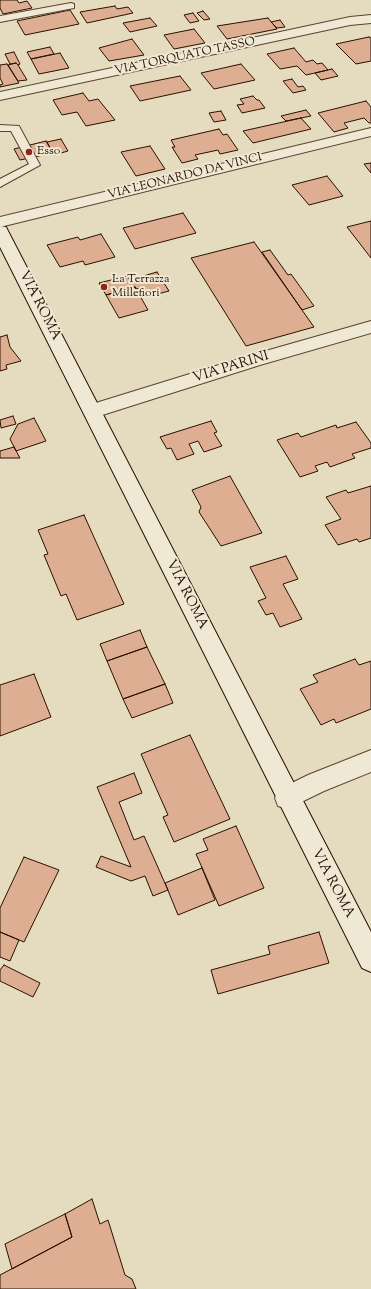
<!DOCTYPE html>
<style>
body{margin:0}
canvas{display:block;background:#e5dbbf}
</style>
<canvas width="371" height="1289"></canvas>
<script>
const c = document.querySelector('canvas').getContext('2d');
c.lineJoin = 'round';
function paint(path, color) { c.fillStyle = color; c.fill(path, 'evenodd'); }
const poly = rows => new Path2D(rows.map(r => 'M' + r).join(''));
function trace(path, color, width, dash) { c.strokeStyle = color; c.lineWidth = width; c.lineCap = dash ? 'butt' : 'round'; c.setLineDash(dash || []); c.stroke(path); }
function write(font, color, halo, rows, align = 'center') {
  c.font = font + ' "Sorts Mill Goudy",serif'; c.lineWidth = 4; c.setLineDash([]); c.textBaseline = 'middle'; c.strokeStyle = halo; c.fillStyle = color; for (const [text, x, y, turn = 0] of rows) {
    c.save(); c.translate(x, y); c.rotate((+turn || 0) * Math.PI / 180); c.textAlign = isNaN(turn) ? turn : align; if (halo) c.strokeText(text, 0, 0); c.fillText(text, 0, 0); c.restore();
  }
}
const building = poly([
 [0,0,17,0,19,3,27,1,32,8,3,14,0,8,0,0],
 [115,6,117,9,128,7,133,13,87,23,80,12,115,6],
 [70,10,79,24,25,35,17,21,70,10],
 [203,11,210,19,204,20,197,13,203,11],
 [193,13,199,21,190,23,184,15,193,13],
 [150,18,157,26,130,32,123,23,150,18],
 [268,18,277,29,227,39,217,26,268,18],
 [280,20,285,27,277,28,271,22,280,20],
 [194,29,205,43,174,49,164,35,194,29],
 [369,37,371,38,371,61,356,64,336,44,369,37],
 [132,39,144,55,109,61,99,48,132,39],
 [50,47,54,54,31,59,27,52,50,47],
 [294,48,306,62,313,60,317,64,322,63,328,70,306,75,297,66,280,69,267,54,294,48],
 [14,52,20,64,18,65,16,63,10,64,5,54,14,52],
 [60,53,69,68,39,74,31,59,60,53],
 [16,63,18,65,27,80,18,81,8,65,16,63],
 [7,64,19,83,0,87,0,85,3,84,0,78,0,65,7,64],
 [241,64,255,80,214,89,201,73,241,64],
 [332,69,338,76,321,80,315,73,332,69],
 [180,76,191,90,140,101,130,86,180,76],
 [292,79,298,87,303,86,306,90,293,93,283,81,292,79],
 [83,93,89,101,98,99,115,120,86,126,77,112,62,115,53,100,83,93],
 [253,96,257,100,259,100,265,108,242,113,237,105,244,104,240,99,253,96],
 [366,101,371,107,371,123,369,123,364,118,344,123,348,128,334,132,318,113,366,101],
 [306,110,311,116,286,121,281,116,306,110],
 [221,111,226,120,214,122,209,113,221,111],
 [301,118,311,129,253,143,243,131,301,118],
 [219,129,223,135,227,134,238,150,220,154,218,150,195,155,198,159,182,163,172,147,175,147,171,140,219,129],
 [61,139,68,151,54,155,47,142,61,139],
 [46,141,53,153,20,160,14,149,46,141],
 [150,146,165,169,136,176,121,152,150,146],
 [371,163,371,173,364,164,371,163],
 [327,176,343,196,309,205,292,185,327,176],
 [183,213,196,233,135,249,123,228,183,213],
 [371,221,371,258,347,227,371,221],
 [101,234,115,257,85,265,83,261,60,267,47,245,78,237,80,240,101,234],
 [254,242,314,327,246,346,191,258,254,242],
 [270,250,288,275,291,274,314,306,302,310,262,252,270,250],
 [157,272,169,291,146,297,141,288,136,289,135,287,106,295,99,283,127,276,130,280,157,272],
 [135,287,148,310,119,318,106,295,135,287],
 [7,335,10,347,21,361,6,365,7,369,0,371,0,337,7,335],
 [13,416,16,424,1,428,0,420,13,416],
 [34,418,46,441,16,451,10,439,18,424,34,418],
 [211,421,217,432,214,433,222,446,204,452,198,441,189,444,194,454,177,460,171,448,167,449,160,437,211,421],
 [356,422,371,443,371,448,352,454,355,458,330,467,327,462,315,466,318,471,300,477,277,440,298,433,301,437,336,425,337,428,356,422],
 [14,447,20,458,0,458,0,451,14,447],
 [230,476,262,533,221,546,199,512,201,507,192,490,230,476],
 [371,486,371,538,359,542,357,539,338,545,325,525,341,519,326,497,346,490,348,493,371,486],
 [84,515,124,604,77,620,66,594,61,596,44,555,48,554,38,530,84,515],
 [286,556,298,579,283,584,302,619,280,627,273,613,266,615,258,601,266,598,250,567,286,556],
 [140,630,147,647,107,661,100,644,140,630],
 [147,647,165,684,123,699,107,661,147,647],
 [355,659,359,665,371,661,371,709,336,723,334,719,321,725,300,689,318,682,313,675,355,659],
 [34,674,51,717,0,736,0,685,34,674],
 [165,684,173,703,132,718,123,699,165,684],
 [190,735,230,819,174,842,163,817,168,815,141,754,190,735],
 [134,773,142,793,119,802,134,840,144,836,168,890,153,896,145,876,131,881,96,867,101,856,131,867,97,787,134,773],
 [236,826,264,888,219,906,196,854,208,850,203,839,236,826],
 [24,857,59,870,24,942,0,932,0,908,24,857],
 [202,868,215,900,178,915,165,883,202,868],
 [0,932,19,940,10,961,0,957,0,932],
 [319,932,329,963,218,994,211,970,270,954,268,946,319,932],
 [4,965,40,983,33,997,0,981,0,970,4,965],
 [92,1199,100,1224,108,1220,125,1275,132,1279,136,1289,0,1289,0,1275,72,1237,65,1214,92,1199],
 [65,1214,72,1237,12,1269,5,1244,65,1214]
]);
const lane = poly([
 [71,3,74,4,74,8,0,22,0,16,71,3],
 [0,125,19,126,40,165,0,187,0,179,29,164,11,131,0,131,0,125]
]);
const street = poly([
 [371,15,371,23,350,25,0,100,0,92,350,17,371,15],
 [371,128,371,136,0,227,0,217,371,128],
 [371,321,371,333,260,365,93,418,86,416,84,411,86,406,248,356,371,321],
 [371,750,371,772,324,791,287,809,278,806,275,798,278,790,308,775,371,750]
]);
const secondary = poly([
 [0,226,6,227,8,231,371,932,371,972,362,968,0,247,0,226]
]);
const markers = [
 [29,152,4,"#8f2418"],
 [104,287,4,"#8f2418"]
];
const farStreetnames = [
 ["VIA TORQUATO TASSO",185,57,-12],
 ["VIA LEONARDO DA VINCI",185,177,-14]
];
const farPoinames = [
 ["Esso",37,152],
 ["La Terrazza",112,280],
 ["Millefiori",112,294]
];
const streetNames = [
 ["VIA ROMA",39,306,63],
 ["VIA PARINI",231,368,-17],
 ["VIA ROMA",186,595,63],
 ["VIA ROMA",332,884,62]
];
paint(building, '#ddae91');
trace(building, '#2a1000', 1);
trace(lane, '#594330', 2);
trace(street, '#594330', 2);
trace(secondary, '#2a1000', 2);
paint(lane, '#eee8d5');
paint(street, '#eee8d5');
paint(secondary, '#eee8d5');
for (const [x, y, r, color] of markers) { const dot = new Path2D(); dot.arc(x, y, r, 0, 2 * Math.PI); c.fillStyle = color; c.fill(dot); trace(dot, '#eee8d5', 1.5); }
write('12px', '#2a1000', '#eee8d5', farStreetnames);
write('12px', '#2a1000', '#eee8d5', farPoinames, 'left');
write('14px', '#2a1000', '#eee8d5', streetNames);
</script>
